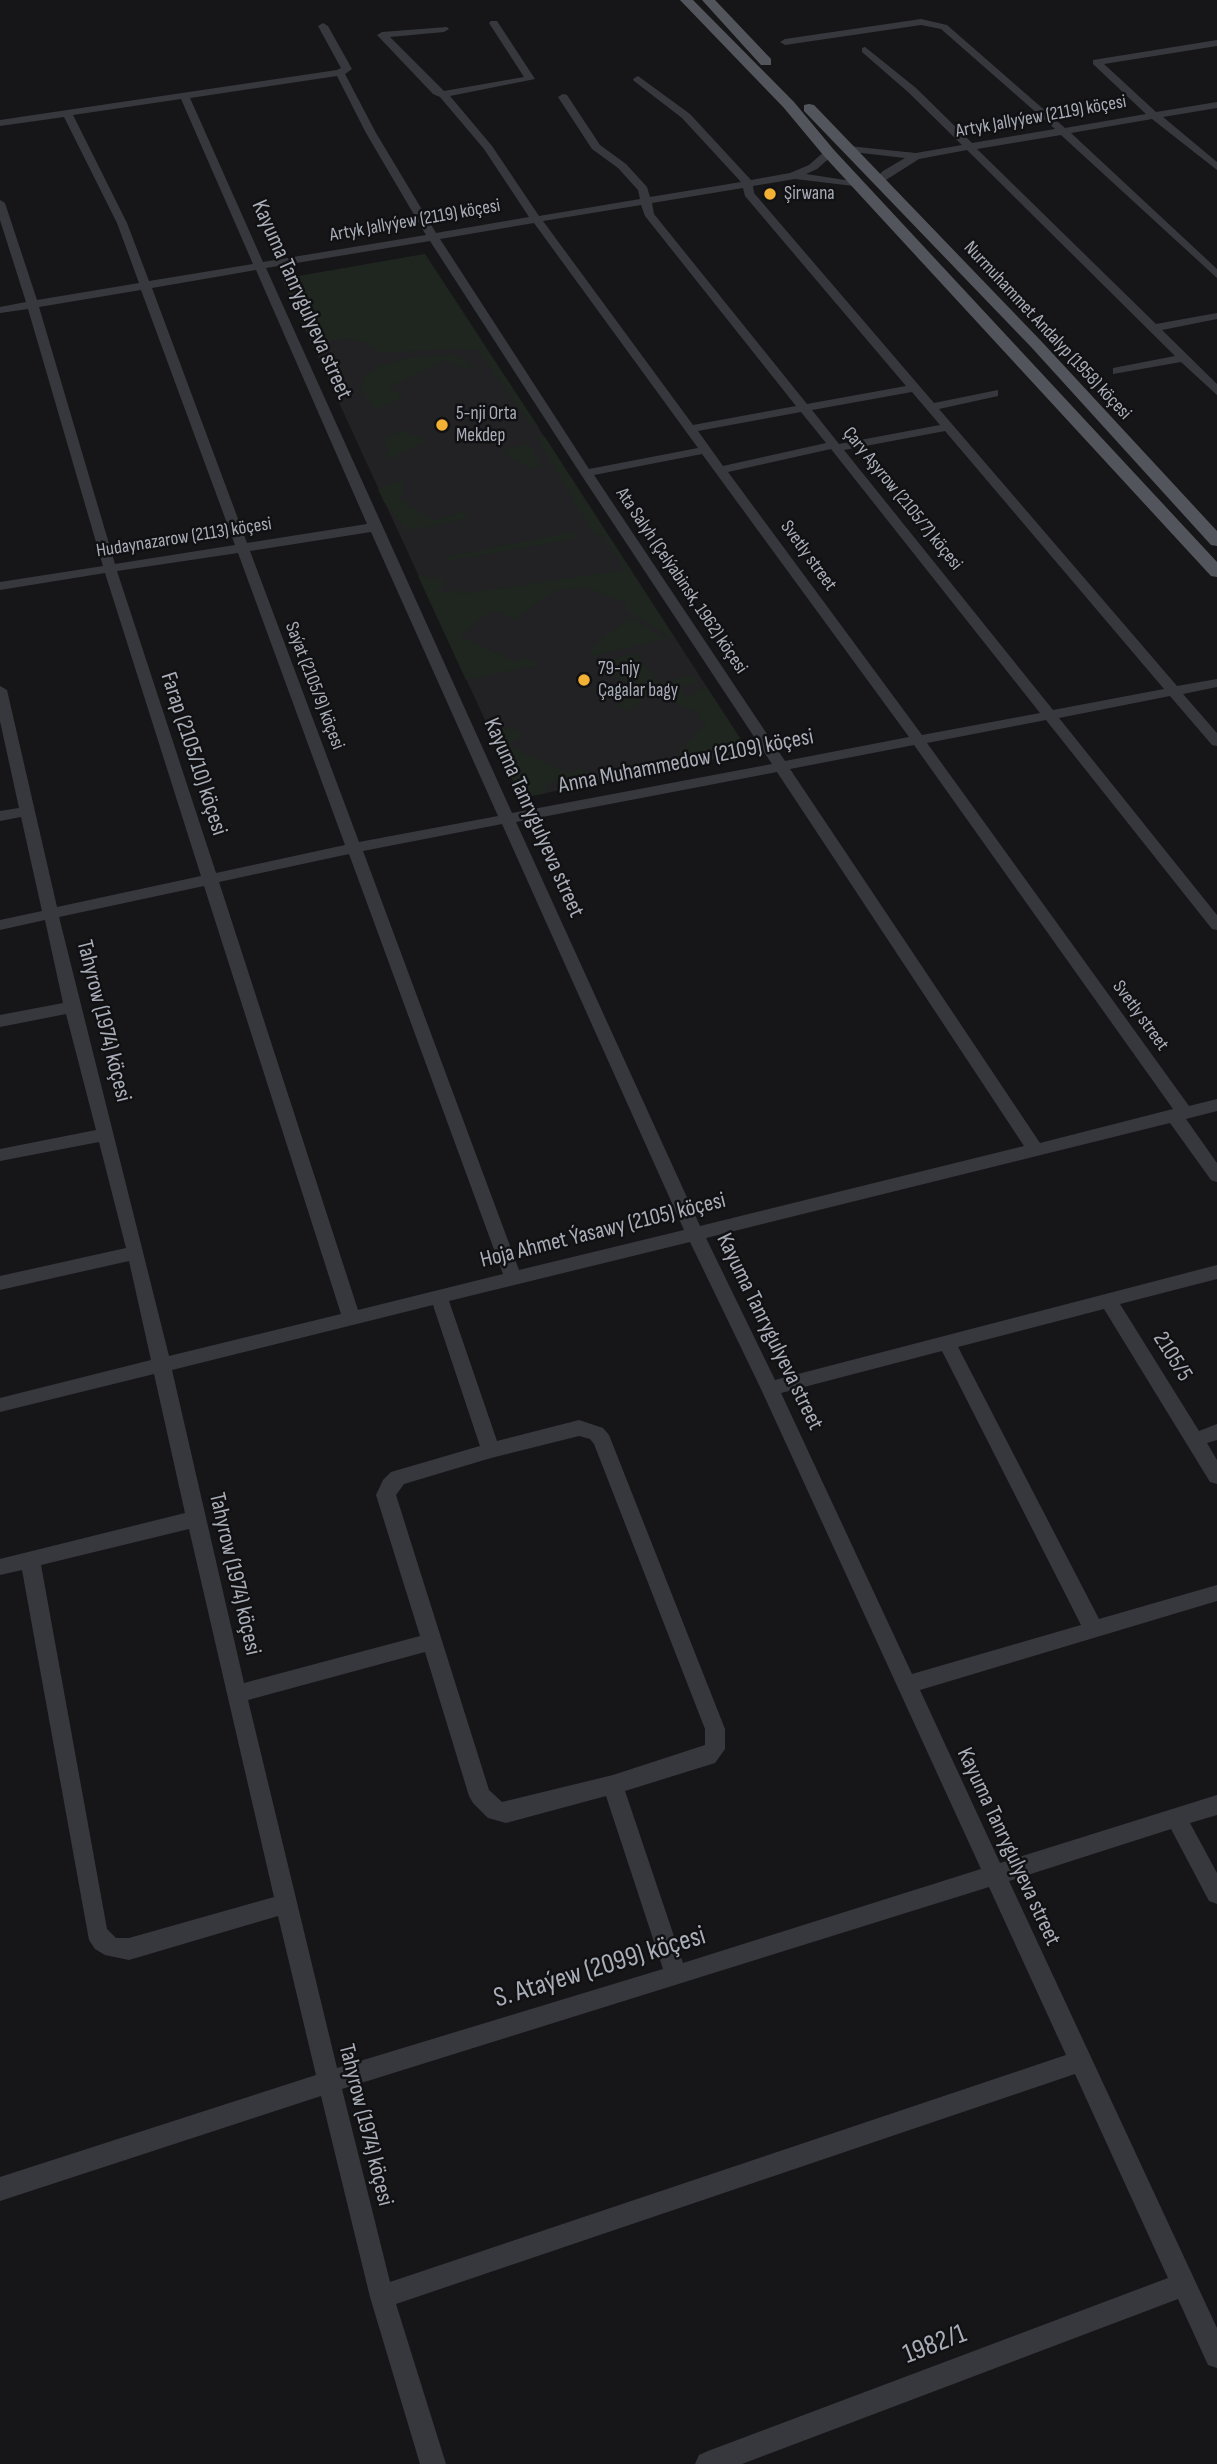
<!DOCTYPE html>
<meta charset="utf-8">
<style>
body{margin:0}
canvas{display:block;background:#161618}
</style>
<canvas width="1217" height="2464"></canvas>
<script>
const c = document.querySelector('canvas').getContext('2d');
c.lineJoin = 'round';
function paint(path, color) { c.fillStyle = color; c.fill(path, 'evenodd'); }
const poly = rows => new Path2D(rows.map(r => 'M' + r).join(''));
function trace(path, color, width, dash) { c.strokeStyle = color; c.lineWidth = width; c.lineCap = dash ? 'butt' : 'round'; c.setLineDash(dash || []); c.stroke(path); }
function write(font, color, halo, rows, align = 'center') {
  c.font = font + ' "Sofia Sans Condensed",sans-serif'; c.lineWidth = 5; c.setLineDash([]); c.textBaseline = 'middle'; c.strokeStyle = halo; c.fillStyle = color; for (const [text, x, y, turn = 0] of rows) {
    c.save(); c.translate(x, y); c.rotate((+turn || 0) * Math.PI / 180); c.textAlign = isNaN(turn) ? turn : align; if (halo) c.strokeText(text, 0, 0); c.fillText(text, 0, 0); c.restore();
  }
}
const built = poly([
 [425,254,631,570,749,752,521,798,282,279]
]);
const green = poly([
 [425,254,487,349,539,428,528,421,478,350,451,349,380,353,365,342,345,339,312,344,282,279],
 [454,354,473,366,464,369,446,360,388,387,404,397,375,410,361,388,364,378,378,367,407,358],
 [403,430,426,441,390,459,384,454,391,451,383,439],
 [545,437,674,637,669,637,633,614,625,609,629,605,586,587,553,591,515,620,492,610,459,636,518,662,524,657,539,665,466,680,418,576,442,579,445,587,439,588,440,593,458,590,460,594,625,570,603,535,595,536,537,438],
 [524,444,532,449,542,467,532,469,505,454,506,450],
 [404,479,403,492,398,498,429,518,436,520,463,512,468,518,413,530,406,529,384,502,378,489],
 [572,532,575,535,574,539,448,561,446,557],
 [630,617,666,639,591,656,592,648],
 [636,653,659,683,692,675,697,683,680,687,686,697,697,694,695,691,707,688,749,752,647,773,648,770,677,762,680,750,707,724,697,719,701,714,649,693,630,711,618,706,636,689,614,676,605,661],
 [511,727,522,733,509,746,571,774,579,768,589,773,545,785,547,793,521,798,491,732]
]);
const minor = poly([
 [921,19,947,25,1065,128,1146,114,1093,64,1093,60,1217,40,1217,46,1104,64,1156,112,1217,102,1217,108,1163,117,1217,162,1217,170,1152,119,1071,133,1217,269,1217,278,1061,135,977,149,1156,324,1217,313,1217,319,1162,330,1217,384,1217,395,1181,362,1113,374,1113,368,1175,356,967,150,919,159,878,185,874,184,874,180,883,171,905,158,844,151,844,147,848,146,916,153,962,145,908,92,862,52,862,48,865,47,916,88,972,143,1055,129,941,29,921,25,785,45,780,42,785,39,921,19],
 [491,21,497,21,535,79,450,96,492,146,539,216,640,199,638,190,618,168,592,149,558,97,563,94,567,95,600,145,626,164,647,187,650,197,741,182,682,118,634,81,633,79,638,76,690,114,751,180,790,173,809,165,825,151,833,151,833,155,817,169,806,174,858,182,862,183,862,187,795,179,753,186,754,193,934,403,998,390,998,396,939,409,1177,686,1217,679,1217,687,1183,694,1217,733,1217,746,1212,745,1170,696,1059,718,1217,915,1217,930,1212,929,1046,720,927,743,1189,1106,1217,1099,1217,1111,1186,1119,1217,1163,1217,1182,1211,1180,1170,1123,706,1238,775,1380,1217,1265,1217,1279,1120,1304,1199,1431,1217,1424,1217,1440,1207,1443,1217,1460,1217,1484,1210,1482,1104,1309,958,1347,1099,1619,1217,1585,1217,1601,920,1690,1000,1863,1217,1795,1217,1815,1190,1823,1217,1873,1217,1904,1209,1901,1171,1829,1009,1881,1217,2328,1217,2368,1208,2365,1178,2299,742,2464,695,2464,699,2455,708,2451,1168,2278,1075,2074,396,2304,446,2464,420,2464,370,2297,321,2096,0,2201,0,2177,316,2075,278,1916,129,1960,105,1955,95,1949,89,1940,22,1570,0,1575,0,1559,185,1513,154,1374,0,1412,0,1398,151,1360,129,1261,0,1290,0,1276,126,1248,99,1142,0,1161,0,1149,96,1130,66,1014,0,1027,0,1015,63,1003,45,920,0,930,0,920,42,911,21,817,0,821,0,811,19,808,0,721,0,686,7,690,57,907,201,876,105,573,0,590,0,582,103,566,28,309,0,313,0,307,26,302,0,220,0,200,5,203,37,300,139,283,117,223,64,117,0,126,0,120,337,70,341,68,318,26,323,23,328,26,352,69,345,74,376,133,436,233,529,217,484,149,440,97,433,94,377,35,382,32,447,27,449,29,444,32,390,37,444,91,524,77,489,23,491,21],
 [337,76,366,133,426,235,263,262,190,98,337,76],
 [181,99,253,264,149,281,127,223,73,115,181,99],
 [743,188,745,196,906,386,807,404,654,214,652,203,743,188],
 [641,205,645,216,796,406,693,425,543,221,641,205],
 [534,223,698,448,589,469,440,239,534,223],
 [430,241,580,473,772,764,512,813,266,268,430,241],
 [256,270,367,524,247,543,152,288,256,270],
 [141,290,235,545,115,564,39,307,141,290],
 [912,392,940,425,839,444,812,410,912,392],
 [801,412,826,443,723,466,698,431,801,412],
 [945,431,1164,689,1053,710,844,450,945,431],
 [831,449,1040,713,922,735,728,472,831,449],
 [702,454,909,737,785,761,594,475,702,454],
 [371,532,498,816,359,842,250,551,371,532],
 [238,553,345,845,216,873,117,571,238,553],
 [914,745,1173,1109,1040,1143,790,769,914,745],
 [777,772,1024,1146,700,1226,516,822,777,772],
 [502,824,684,1230,519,1270,363,851,502,824],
 [349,854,503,1274,358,1310,219,882,349,854],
 [204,886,341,1314,169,1356,59,917,204,886],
 [690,1242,761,1389,981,1869,683,1963,625,1791,715,1763,725,1749,725,1729,609,1435,603,1428,579,1420,497,1441,449,1301,690,1242],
 [433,1305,480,1446,391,1472,383,1480,376,1495,420,1636,244,1683,172,1370,433,1305],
 [942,1351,1081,1625,912,1674,781,1393,942,1351],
 [579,1436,590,1439,594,1444,705,1729,705,1745,613,1775,502,1802,489,1790,396,1495,404,1484,491,1458,579,1436],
 [189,1529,274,1897,129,1938,116,1938,107,1929,41,1565,189,1529],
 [425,1652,469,1796,473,1803,488,1818,506,1823,606,1796,663,1969,337,2068,248,1700,425,1652],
 [989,1887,1066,2055,390,2282,342,2089,989,1887]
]);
const major = poly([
 [680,0,693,0,794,102,834,150,1217,562,1217,577,1211,576,824,156,784,108,680,0],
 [702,0,715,0,771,59,771,65,761,65,702,0],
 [809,104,814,105,1042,342,1217,531,1217,546,1211,545,1032,348,804,111,804,105,809,104]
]);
const markers = [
 [770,194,7,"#f2b134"],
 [442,425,7,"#f2b134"],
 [584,680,7,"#f2b134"]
];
const farStreetnames = [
 ["Artyk Jallyýew (2119) köçesi",1041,117,-10],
 ["Artyk Jallyýew (2119) köçesi",415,221,-10],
 ["Nurmuhammet Andalyp (1958) köçesi",1047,331,47],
 ["Çary Aşyrow (2105/7) köçesi",902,499,51],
 ["Hudaynazarow (2113) köçesi",184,538,-9],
 ["Svetly street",808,556,54],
 ["Ata Salyh (Çelýabinsk, 1962) köçesi",681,581,56],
 ["Saýat (2105/9) köçesi",314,686,69],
 ["Svetly street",1140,1016,54]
];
const farPoinames = [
 ["Şirwana",784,194],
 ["5-nji Orta",456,414],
 ["Mekdep",456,436],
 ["79-njy",598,669],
 ["Çagalar bagy",598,691]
];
const streetNames = [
 ["Kayuma Tanrygulyeva street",301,300,66],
 ["Farap (2105/10) köçesi",193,754,72],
 ["Anna Muhammedow (2109) köçesi",686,762,-11],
 ["Kayuma Tanrygulyeva street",533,818,66],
 ["Tahyrow (1974) köçesi",103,1021,76],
 ["Hoja Ahmet Ýasawy (2105) köçesi",603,1231,-14],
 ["Kayuma Tanrygulyeva street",769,1332,64],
 ["2105/5",1172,1357,58],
 ["Tahyrow (1974) köçesi",234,1574,77],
 ["Kayuma Tanrygulyeva street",1008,1847,65],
 ["Tahyrow (1974) köçesi",365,2125,76]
];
const nearStreetnames = [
 ["S. Ataýew (2099) köçesi",600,1968,-17],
 ["1982/1",935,2345,-21]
];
paint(built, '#222225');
paint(green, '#1e261f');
paint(minor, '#37383d');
paint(major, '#53555c');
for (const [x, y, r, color] of markers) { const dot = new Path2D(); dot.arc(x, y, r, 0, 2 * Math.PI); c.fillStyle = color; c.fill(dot); trace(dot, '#111113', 2.5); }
write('19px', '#a8adb8', '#111113', farStreetnames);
write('19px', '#a8adb8', '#111113', farPoinames, 'left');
write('23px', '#a8adb8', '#111113', streetNames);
write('28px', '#a8adb8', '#111113', nearStreetnames);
</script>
